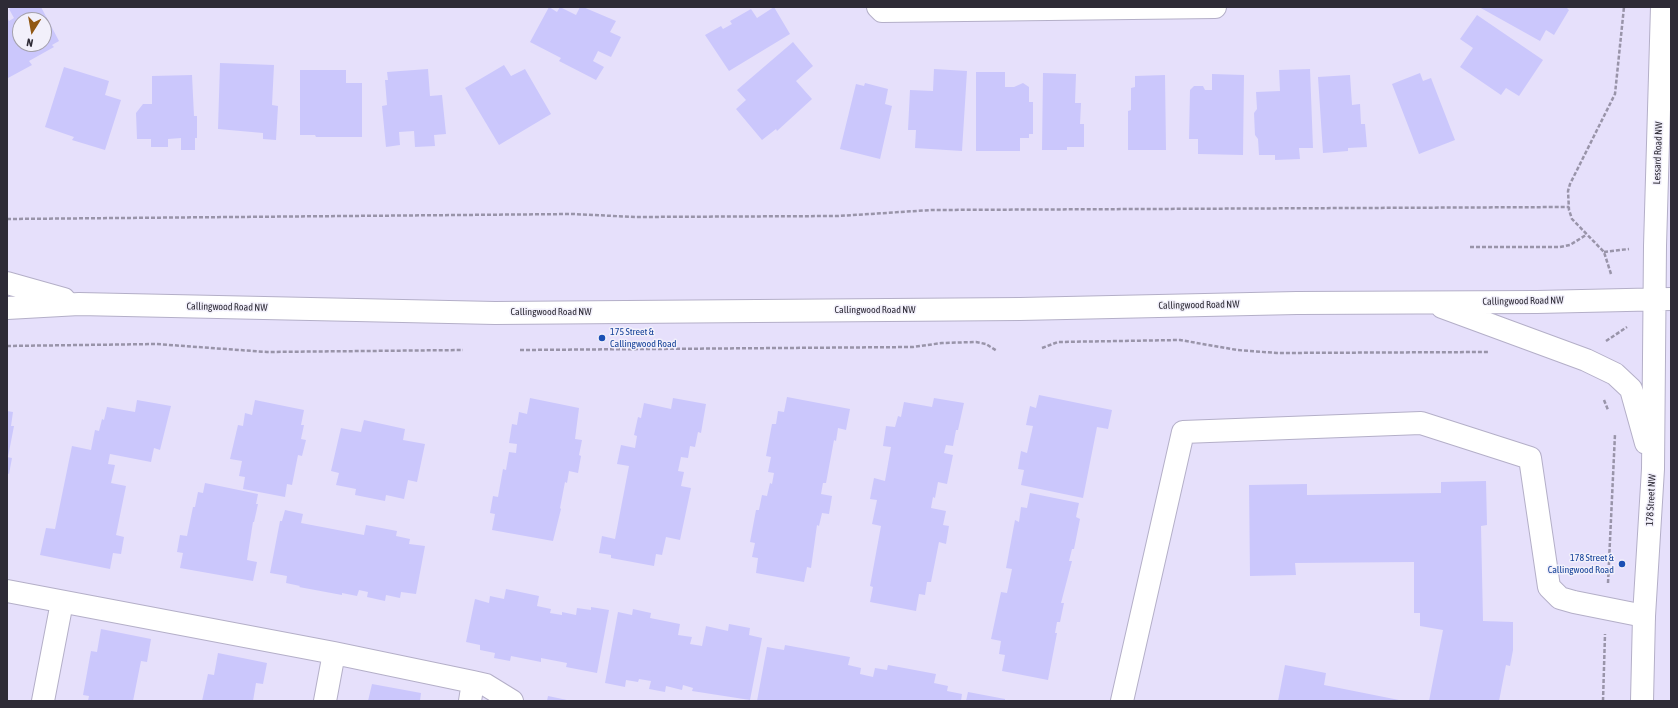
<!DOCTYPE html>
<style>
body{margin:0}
#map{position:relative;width:1678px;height:708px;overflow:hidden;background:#e6e0fb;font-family:"Asap Condensed",sans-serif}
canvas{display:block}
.frame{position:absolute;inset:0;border:8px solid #2e2b36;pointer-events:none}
.north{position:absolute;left:12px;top:12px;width:40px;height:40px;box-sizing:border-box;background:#f2f0fb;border:1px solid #a4a1ac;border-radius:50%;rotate:191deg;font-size:11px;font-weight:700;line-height:16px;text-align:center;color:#2e2b36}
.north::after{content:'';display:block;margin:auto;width:14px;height:18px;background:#915814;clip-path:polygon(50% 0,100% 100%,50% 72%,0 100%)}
</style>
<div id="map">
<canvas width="1678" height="708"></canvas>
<div class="frame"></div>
<div class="north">N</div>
</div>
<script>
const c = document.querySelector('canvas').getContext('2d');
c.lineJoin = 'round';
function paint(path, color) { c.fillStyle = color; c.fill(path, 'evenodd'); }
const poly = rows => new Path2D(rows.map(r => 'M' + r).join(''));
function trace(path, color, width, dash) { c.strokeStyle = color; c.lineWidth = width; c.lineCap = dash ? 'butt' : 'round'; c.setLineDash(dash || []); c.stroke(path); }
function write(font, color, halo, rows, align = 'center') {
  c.font = font + ' "Asap Condensed",sans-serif'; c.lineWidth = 3; c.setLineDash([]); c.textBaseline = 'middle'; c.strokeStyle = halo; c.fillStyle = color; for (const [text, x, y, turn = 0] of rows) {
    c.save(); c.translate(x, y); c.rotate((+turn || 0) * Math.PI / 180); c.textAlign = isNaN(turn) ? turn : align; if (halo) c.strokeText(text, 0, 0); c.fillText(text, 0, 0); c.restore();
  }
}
const building = poly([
 [12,7,41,7,59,41,52,45,54,47,29,61,32,65,8,78,7,17,9,21,14,18,9,9],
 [20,20,44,20,44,44,20,44],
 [549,7,557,12,560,7,576,15,580,7,583,7,616,21,610,32,621,37,611,57,598,51,593,61,604,67,596,80,559,61,561,58,530,42],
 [774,7,790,34,729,71,705,35,721,26,723,29,732,24,730,21,751,9,757,18],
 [1479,7,1566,7,1569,10,1554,35,1546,30,1540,41],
 [1477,15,1543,60,1519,96,1506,88,1501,95,1460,67,1473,48,1460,39],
 [793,42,813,66,796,81,812,99,777,131,776,129,762,140,736,109,746,100,737,90],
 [220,63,274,65,272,105,278,106,276,140,263,139,263,133,218,129],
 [504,65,511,76,525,69,551,114,499,145,465,88],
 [64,67,109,81,105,95,121,100,105,150,72,140,74,137,45,127],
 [428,69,430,96,442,95,446,134,434,135,435,146,415,147,414,131,399,132,400,145,386,147,382,106,387,105,385,80,388,80,387,72],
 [934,69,967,71,962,151,915,148,916,130,908,130,910,90,933,91],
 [1310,69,1313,148,1299,148,1300,159,1275,160,1275,155,1259,155,1258,139,1255,135,1254,113,1257,109,1256,92,1280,91,1279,70],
 [300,70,346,70,346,83,362,83,362,137,316,137,315,135,300,135],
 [976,72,1005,72,1005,87,1014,87,1023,83,1029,87,1029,102,1033,102,1033,134,1029,134,1029,138,1020,138,1020,151,976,151],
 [1043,73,1076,74,1075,103,1081,103,1080,124,1084,124,1084,147,1067,147,1067,150,1042,150],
 [1420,73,1423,81,1431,78,1455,140,1419,154,1392,84],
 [1212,74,1244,75,1243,155,1198,154,1198,139,1189,139,1190,90,1194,86,1203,86,1205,90,1212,90],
 [192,75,194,116,197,116,197,138,195,138,195,150,181,150,181,138,168,139,168,147,151,147,151,139,137,139,136,113,143,104,152,104,152,76],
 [1165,75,1166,150,1128,150,1128,111,1131,110,1131,88,1135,87,1135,76],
 [1350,75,1352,105,1360,104,1361,124,1365,124,1367,147,1348,148,1348,151,1323,153,1318,77],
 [865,83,888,89,885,104,892,106,880,159,840,149,856,84,864,86],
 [1039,395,1112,410,1108,429,1097,427,1083,498,1021,485,1024,470,1018,469,1021,451,1027,453,1033,426,1026,425,1030,406,1036,408],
 [787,397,850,409,846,430,838,428,836,441,834,440,826,483,823,483,821,494,832,496,829,514,822,513,819,526,817,525,811,568,807,567,804,582,756,573,758,558,752,557,755,543,750,542,756,510,759,510,762,495,767,496,770,483,772,484,774,473,768,472,771,457,766,456,772,424,776,424,778,411,784,412],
 [530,398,579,408,575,439,582,440,579,455,581,456,578,473,569,471,567,483,565,482,560,508,561,509,553,541,492,530,495,514,490,513,493,496,498,497,503,469,506,470,509,452,516,453,517,444,509,443,512,424,517,425,519,412,527,414],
 [673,398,706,404,701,433,698,432,695,447,690,446,688,458,681,457,678,471,684,472,681,486,691,488,680,540,666,537,662,555,656,554,654,566,611,558,611,555,599,553,602,536,615,539,629,466,617,464,621,445,635,448,637,436,634,435,638,417,641,418,644,403,671,409],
 [934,398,964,403,958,430,956,430,953,446,946,445,944,453,953,455,947,484,938,482,935,498,933,497,931,508,946,511,943,525,949,526,946,544,939,542,931,582,927,582,925,595,919,594,916,611,870,602,873,587,870,586,881,526,872,524,877,500,870,499,874,478,885,481,891,447,883,446,886,426,895,427,898,416,901,417,904,402,932,407],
 [137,400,171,406,160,450,154,448,151,462,110,454,108,464,115,465,111,483,126,486,116,535,124,537,121,554,113,553,110,569,40,555,46,528,55,529,72,446,91,450,95,430,99,431,102,419,104,420,107,407,135,412],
 [255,400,304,410,301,425,304,425,301,439,306,440,302,456,298,455,292,485,287,484,285,497,243,489,245,477,239,476,242,461,230,459,238,425,243,426,245,413,252,415],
 [7,411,13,412,11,426,14,426,8,457],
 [364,420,405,429,403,440,425,444,417,482,408,480,404,499,386,495,385,501,355,495,356,489,336,485,339,473,331,471,341,428,361,432],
 [7,457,12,458,9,474,7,473],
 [1486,481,1487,525,1481,526,1483,621,1513,622,1513,650,1510,666,1506,665,1499,701,1429,701,1443,630,1420,626,1420,613,1414,613,1414,562,1295,563,1296,575,1250,576,1249,485,1307,484,1307,495,1441,493,1441,482],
 [205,483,258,494,256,504,258,504,254,522,253,522,247,560,257,562,253,581,180,568,183,553,177,552,180,535,187,536,193,507,195,507,198,492,203,493],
 [1030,493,1079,503,1076,517,1080,519,1074,549,1072,549,1069,561,1072,561,1061,603,1064,603,1060,622,1057,622,1055,633,1057,633,1048,680,1002,671,1005,655,999,654,1001,641,991,639,1001,592,1007,593,1012,569,1006,568,1015,520,1019,522,1021,507,1027,508],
 [285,510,303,514,301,523,364,535,366,525,397,531,396,536,410,539,409,544,425,546,416,594,401,592,400,598,386,595,385,601,367,597,368,592,359,590,357,596,342,593,342,595,299,587,300,586,286,583,287,576,270,573,280,521,282,521],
 [506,589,539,596,537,606,551,609,550,613,562,615,562,612,576,615,577,608,591,610,591,607,609,610,597,673,566,667,567,663,541,658,541,662,511,656,510,661,494,658,495,653,480,650,480,645,466,642,475,599,489,603,490,596,504,599],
 [633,609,651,613,650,618,680,624,678,635,692,637,690,644,702,646,706,626,728,631,729,624,750,628,749,635,762,638,750,700,692,691,693,688,683,685,682,690,666,686,665,692,649,689,651,681,639,679,638,682,626,680,625,687,605,683,618,612,632,615],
 [101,629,151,639,147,662,141,661,133,701,88,701,89,696,83,695,91,651,97,652],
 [785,645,850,657,848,665,861,668,860,674,873,677,875,668,887,670,888,665,936,674,934,683,948,686,947,691,962,694,961,701,757,701,767,647,784,650],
 [218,653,267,663,263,684,256,683,253,701,202,701,208,674,214,675],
 [1285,665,1326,673,1324,685,1404,701,1278,701],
 [372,684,421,693,420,701,368,701],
 [968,692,1005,699,1005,701,966,701],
 [548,696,567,700,567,701,547,701]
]);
const path = poly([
 [7,219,573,214,635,217,838,216,932,210,1569,207],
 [1470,247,1560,247,1570,245,1586,235],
 [1604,252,1629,249],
 [1611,274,1604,252,1572,219,1569,210,1568,191,1570,184,1615,94,1624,7],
 [1606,341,1627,327],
 [7,346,156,344,267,352,463,350],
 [1042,348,1058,342,1180,340,1237,350,1277,353,1488,352],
 [520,350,913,347,942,343,976,342,986,344,997,351],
 [1604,400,1608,410],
 [1608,583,1615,434],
 [1603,701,1605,634]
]);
const minor = poly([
 [878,7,882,11,1215,7],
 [7,591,334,653,473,682,486,685,512,701],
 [43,701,62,602],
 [325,701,334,653],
 [470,701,473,682],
 [1122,701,1183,432,1421,423,1530,458,1549,587,1560,598,1574,602,1644,616]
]);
const major = poly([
 [7,283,64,299],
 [1442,307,1586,360,1615,374,1631,389,1646,443],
 [7,308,79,304,495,313,1020,309,1297,303,1537,302,1671,299],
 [1642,701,1644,616,1653,469,1655,246,1662,7]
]);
const markers = [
 [602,338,4,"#1a4fb4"],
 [1622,564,4,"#1a4fb4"]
];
const streetNames = [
 ["Lessard Road NW",1658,153,-88],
 ["Callingwood Road NW",1523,301,-1],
 ["Callingwood Road NW",1199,305,-1],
 ["Callingwood Road NW",227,307,1],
 ["Callingwood Road NW",875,310],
 ["Callingwood Road NW",551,312],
 ["178 Street NW",1651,500,-87]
];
const transitNames = [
 ["175 Street &",610,332],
 ["Callingwood Road",610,344],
 ["178 Street &",1614,558,"right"],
 ["Callingwood Road",1614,570,"right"]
];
paint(building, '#cbc7fc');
trace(minor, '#b4afc8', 24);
trace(major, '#b4afc8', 24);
trace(path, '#9994a9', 2.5, [4, 2]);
trace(minor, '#fff', 22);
trace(major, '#fff', 22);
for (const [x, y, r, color] of markers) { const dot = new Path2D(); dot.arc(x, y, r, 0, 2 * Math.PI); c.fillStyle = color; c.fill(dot); trace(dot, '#f2f0fb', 1.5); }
write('10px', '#2e2b36', '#f2f0fb', streetNames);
write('10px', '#164399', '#f2f0fb', transitNames, 'left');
</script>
